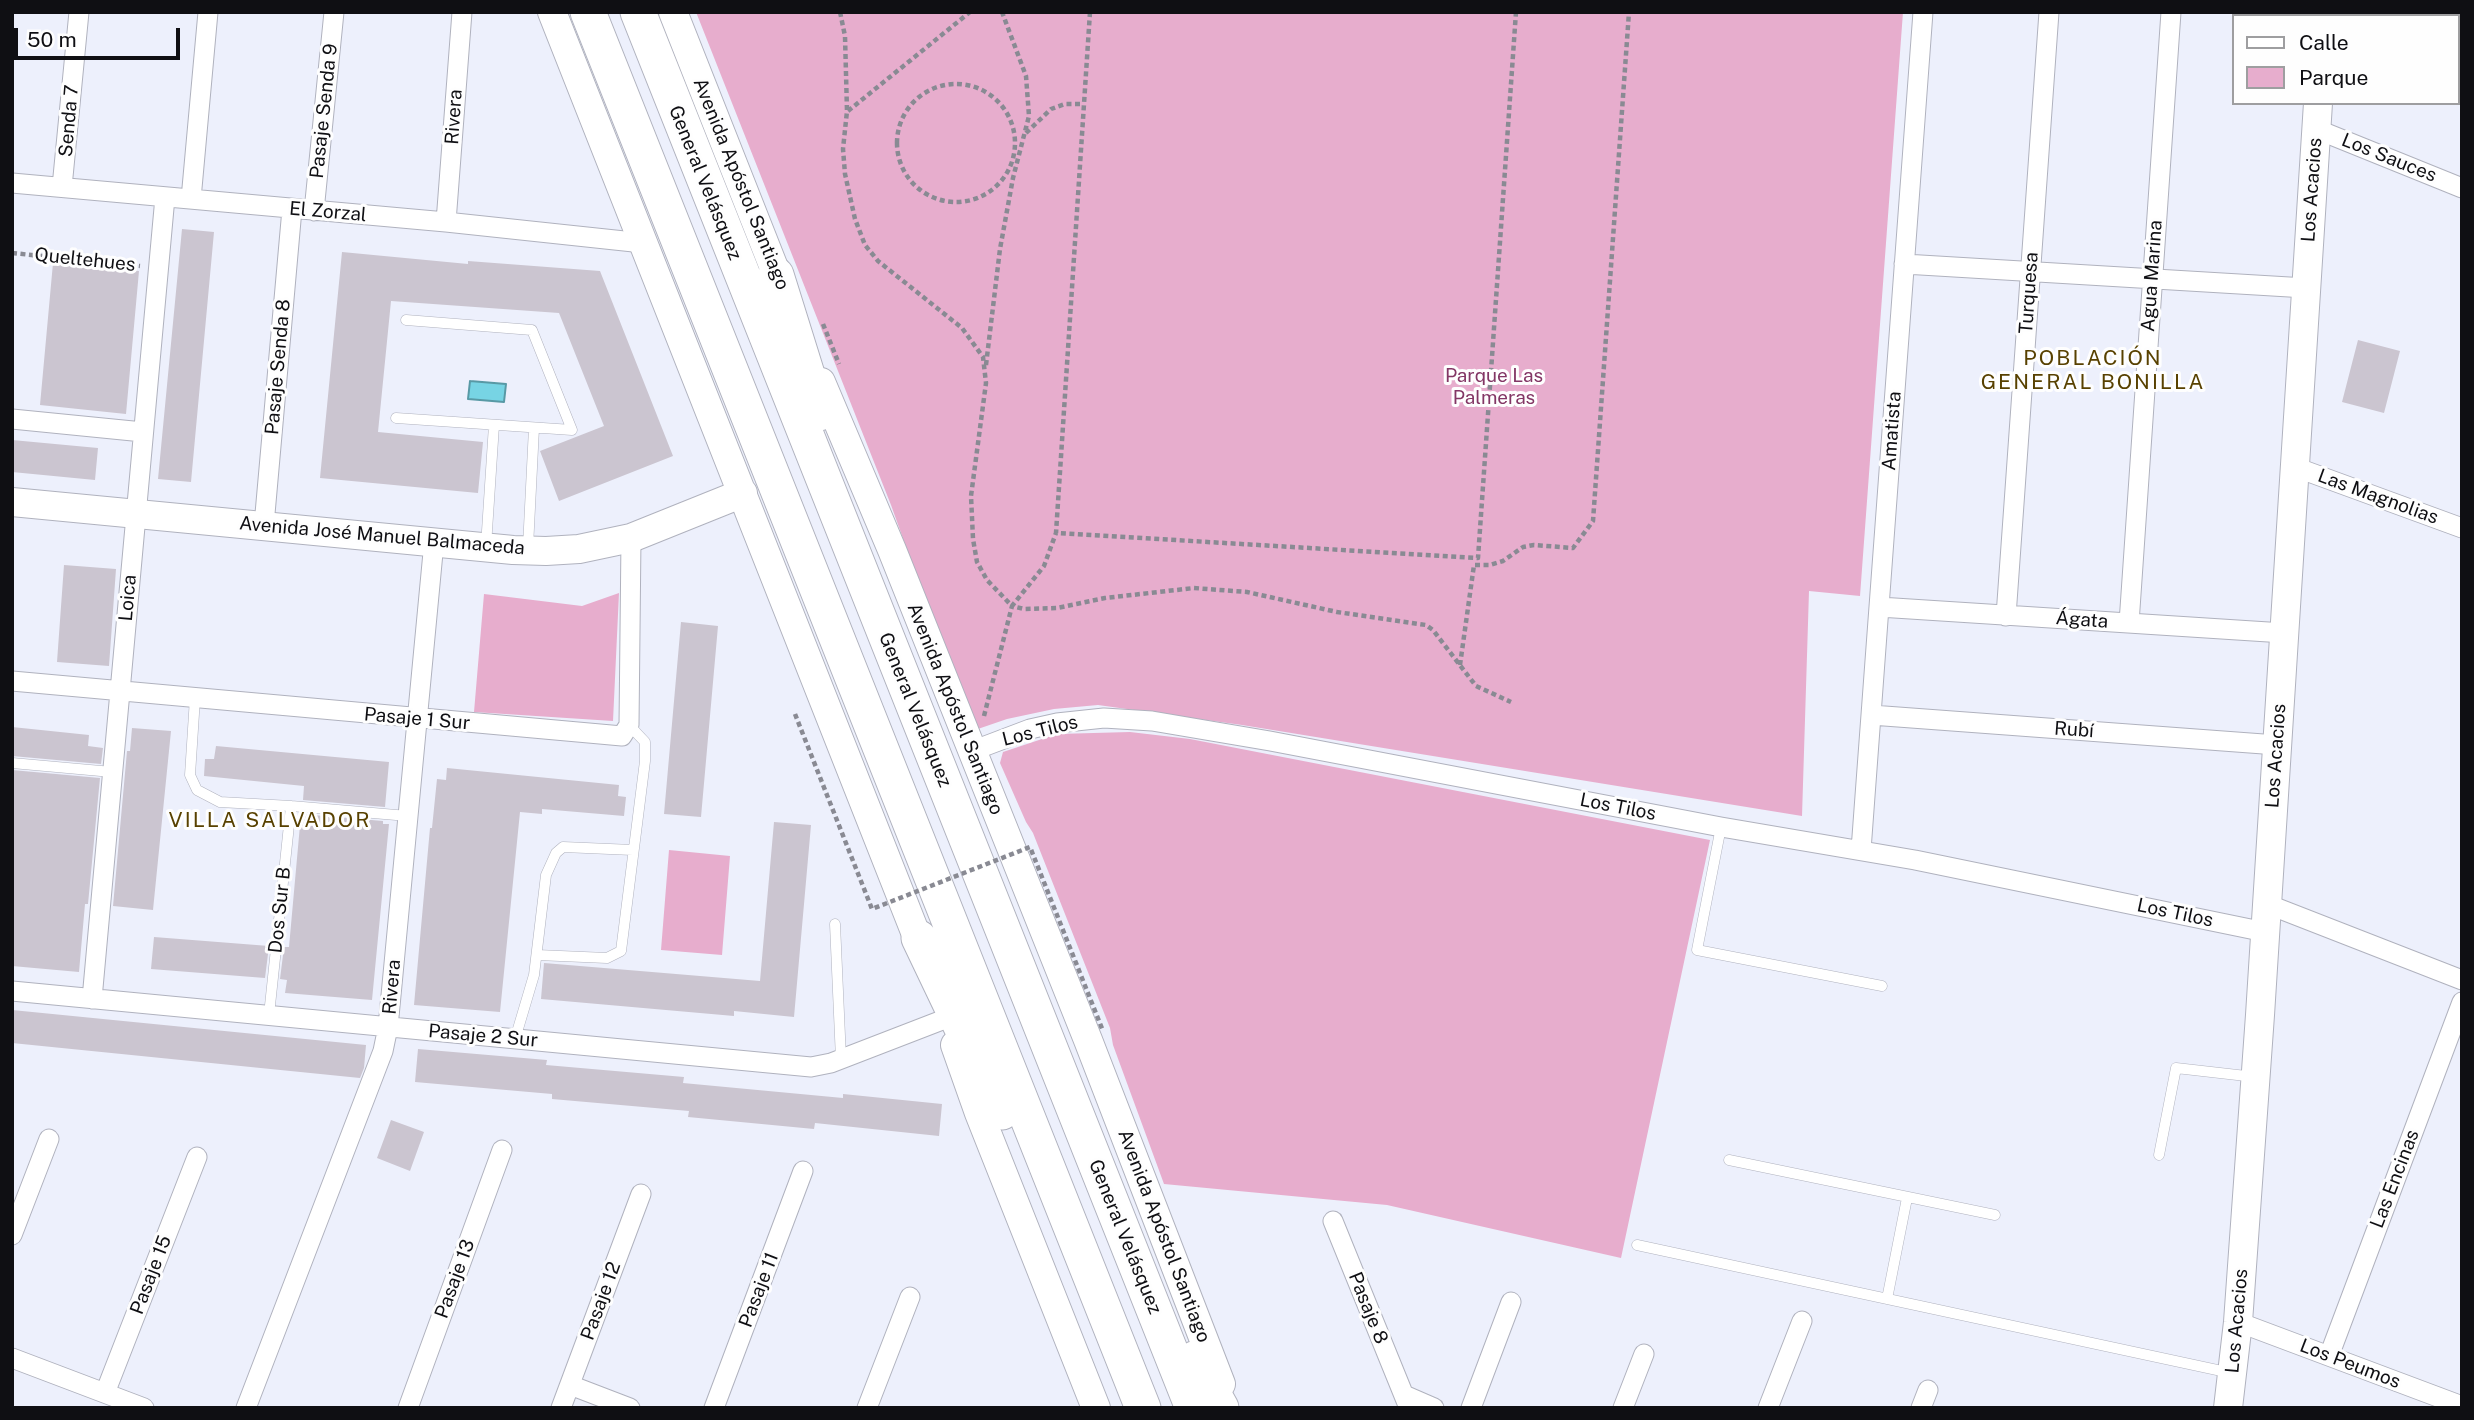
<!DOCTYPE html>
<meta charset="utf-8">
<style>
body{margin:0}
#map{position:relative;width:2474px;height:1420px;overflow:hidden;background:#edf0fc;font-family:"Public Sans",sans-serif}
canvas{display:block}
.frame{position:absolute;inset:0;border:14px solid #0f0f13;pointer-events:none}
.legend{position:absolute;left:2232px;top:14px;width:228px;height:91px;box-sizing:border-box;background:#fefefe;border:2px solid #9e9ea0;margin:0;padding:9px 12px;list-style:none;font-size:21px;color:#0f0f13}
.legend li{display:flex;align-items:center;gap:14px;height:35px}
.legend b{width:35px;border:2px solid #9e9ea0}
.scale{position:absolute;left:14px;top:28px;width:166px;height:32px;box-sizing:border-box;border:4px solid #0f0f13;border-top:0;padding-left:9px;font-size:21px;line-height:24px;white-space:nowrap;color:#0f0f13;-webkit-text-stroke:5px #fefefe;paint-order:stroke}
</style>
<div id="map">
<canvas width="2474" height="1420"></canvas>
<div class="frame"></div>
<ul class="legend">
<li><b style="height:9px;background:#fff"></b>Calle</li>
<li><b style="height:19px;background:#e7adcd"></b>Parque</li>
</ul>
<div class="scale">50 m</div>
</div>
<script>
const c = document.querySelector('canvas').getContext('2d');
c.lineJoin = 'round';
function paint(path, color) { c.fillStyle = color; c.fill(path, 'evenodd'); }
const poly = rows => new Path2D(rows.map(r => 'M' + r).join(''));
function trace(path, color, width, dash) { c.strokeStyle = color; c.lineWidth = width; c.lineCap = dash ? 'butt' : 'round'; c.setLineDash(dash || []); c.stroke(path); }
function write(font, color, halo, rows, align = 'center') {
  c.font = font + ' "Public Sans",sans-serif'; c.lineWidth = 6; c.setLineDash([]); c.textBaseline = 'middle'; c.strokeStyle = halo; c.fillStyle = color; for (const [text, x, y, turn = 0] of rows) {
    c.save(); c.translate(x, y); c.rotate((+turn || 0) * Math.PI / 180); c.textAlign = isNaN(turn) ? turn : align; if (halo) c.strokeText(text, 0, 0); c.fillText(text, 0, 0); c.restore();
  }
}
const green = poly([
 [696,12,1903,12,1860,596,1809,591,1802,816,1242,725,1098,705,1054,709,1007,719,972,731,891,505],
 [619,593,613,721,474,712,484,594,582,606],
 [1130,732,1190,739,1710,840,1621,1258,1387,1205,1164,1184,1113,1045,1110,1028,1033,833,1026,822,1000,763,1003,752,1057,734],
 [669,850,730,856,722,955,661,950]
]);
const water = poly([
 [470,381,506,384,504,402,468,399,470,381]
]);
const building = poly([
 [182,229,214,232,191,482,158,479],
 [342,252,468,264,468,261,600,271,673,456,559,501,540,451,604,426,559,313,391,301,378,432,483,442,478,493,320,478],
 [53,263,139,271,126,414,40,405],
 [2358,340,2400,351,2384,413,2342,402],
 [12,440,98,448,95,480,12,472],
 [64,565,116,569,109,666,57,662],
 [681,622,718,626,701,817,664,814],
 [12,727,89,735,88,746,103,748,101,764,12,756],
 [132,728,171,731,153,910,113,906,127,751,130,751],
 [216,746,389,762,385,807,303,800,304,786,204,776,205,759,214,759],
 [447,768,619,785,618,796,626,797,624,816,542,809,542,814,520,812,500,1012,414,1005,430,828,432,828,437,779,446,780],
 [12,770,100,778,88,904,85,904,79,972,12,966],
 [301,814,383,821,383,824,389,824,372,1000,285,993,287,980,280,979,284,947,289,947],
 [774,822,811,825,794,1017,734,1011,734,1016,541,999,544,963,760,981],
 [154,937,269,946,265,978,151,969],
 [12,1010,366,1045,364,1068,360,1078,12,1043],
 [418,1049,547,1060,546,1065,684,1077,683,1083,843,1098,843,1094,942,1104,939,1136,815,1123,814,1129,688,1117,689,1111,552,1099,552,1094,415,1082],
 [391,1120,424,1132,410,1171,377,1158]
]);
const path = poly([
 [840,12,845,36,847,111,843,149,845,174,855,219,865,245,878,261,962,328,983,357,986,383,971,496,973,539,977,562,987,580,1012,606,1044,566,1056,533],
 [1090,12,1056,533,1478,558,1516,12],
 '897 143a59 59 0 1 1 118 0a59 59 0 1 1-118 0Z',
 [848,111,970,12],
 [1026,133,1051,109,1065,104,1083,104],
 [12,253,140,266],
 [823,324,839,364],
 [986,365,1000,249,1013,178,1029,116,1026,76,1002,12],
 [1460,665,1474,565,1490,565,1503,561,1523,547,1534,545,1573,548,1593,521,1629,12],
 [984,716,1012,606,1024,609,1057,608,1105,598,1194,588,1247,592,1337,612,1426,625,1433,630,1476,686,1511,702]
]);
const lane = poly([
 [396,418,572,430,532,330,406,320],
 [486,546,494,425],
 [528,547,534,428],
 [195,698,190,775,197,790,220,802,291,806,408,816],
 [12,763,112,772],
 [1721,827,1697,950,1882,986],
 [835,924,841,1059],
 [537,955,607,958,621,951,645,761,645,742,629,725],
 [269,1015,291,806],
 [515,1039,534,975,546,875,556,853,563,847,633,850],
 [2159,1155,2176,1068,2255,1077],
 [1729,1160,1995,1215],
 [1637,1245,2231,1373],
 [1887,1299,1907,1198]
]);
const street = poly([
 [2316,129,2462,188],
 [12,183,446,222,643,243],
 [62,187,79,12],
 [191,199,208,12],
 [314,211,334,12],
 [446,222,462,12],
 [1904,264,2306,288],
 [12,419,143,432],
 [2295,467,2462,528],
 [264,525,292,209],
 [1879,607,2284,633],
 [2006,616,2049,12],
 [2129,623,2171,12],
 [12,681,622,736,629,725,631,538],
 [1871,715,2277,745],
 [972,751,1030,729,1057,723,1104,718,1152,721,1270,741,1721,827,1915,860,2265,932],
 [1861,850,1923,12],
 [2267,904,2462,980],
 [12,991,811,1067,831,1063,945,1019],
 [92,999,165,197],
 [1333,1221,1409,1408],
 [12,1235,49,1139],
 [2238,1322,2462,1406],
 [2329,1356,2462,1002],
 [12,1358,144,1408],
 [570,1385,630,1408],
 [105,1393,197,1157],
 [1404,1395,1434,1408],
 [246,1408,383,1051,388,1027,434,542],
 [408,1408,502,1150],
 [561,1408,641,1194],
 [714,1408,803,1171],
 [867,1408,910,1297],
 [1471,1408,1511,1302],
 [1623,1408,1644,1354],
 [1768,1408,1802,1321],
 [1921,1408,1928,1390]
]);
const secondary = poly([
 [552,12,925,957],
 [673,12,784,293],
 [2322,16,2323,12],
 [821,382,892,550,1088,1040,1221,1384],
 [12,502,513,550,546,551,579,549,631,538,743,493],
 [955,1045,979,1113,1096,1408],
 [2228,1408,2238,1322,2260,1015,2318,103]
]);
const highway = poly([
 [588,12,1143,1408],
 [638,12,1193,1408],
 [776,275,819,413],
 [919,938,1002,1112],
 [1194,1359,1221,1408]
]);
const pathBridge = poly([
 [795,714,872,909,1030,847,1103,1031]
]);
const streetNames = [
 ["Pasaje Senda 9",324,111,-84],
 ["Rivera",454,117,-86],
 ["Senda 7",69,121,-85],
 ["Los Sauces",2389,158,22],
 ["General Velásquez",705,183,68],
 ["Avenida Apóstol Santiago",741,184,68],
 ["Los Acacios",2312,190,-86],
 ["El Zorzal",328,212,5],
 ["Queltehues",85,260,6],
 ["Agua Marina",2152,276,-86],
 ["Turquesa",2029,293,-86],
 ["Pasaje Senda 8",278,367,-85],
 ["Amatista",1892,431,-86],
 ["Las Magnolias",2378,497,20],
 ["Avenida José Manuel Balmaceda",382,536,5],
 ["Loica",128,598,-85],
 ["Ágata",2082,620,4],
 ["Avenida Apóstol Santiago",955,709,68],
 ["General Velásquez",915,710,68],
 ["Pasaje 1 Sur",417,719,5],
 ["Rubí",2074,730,4],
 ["Los Tilos",1040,731,-14],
 ["Los Acacios",2276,756,-86],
 ["Los Tilos",1618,807,11],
 ["Dos Sur B",280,910,-84],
 ["Los Tilos",2175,913,12],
 ["Rivera",392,987,-85],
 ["Pasaje 2 Sur",483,1036,5],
 ["Las Encinas",2395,1179,-69],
 ["Avenida Apóstol Santiago",1164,1236,69],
 ["General Velásquez",1125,1237,68],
 ["Pasaje 15",151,1275,-69],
 ["Pasaje 13",455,1279,-70],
 ["Pasaje 11",759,1290,-69],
 ["Pasaje 12",601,1301,-70],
 ["Pasaje 8",1368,1308,68],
 ["Los Acacios",2237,1321,-85],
 ["Los Peumos",2350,1364,21]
];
const parkNames = [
 ["Parque Las",1494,376],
 ["Palmeras",1494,398]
];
const neighbourhoodNames = [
 ["POBLACIÓN",2093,359],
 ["GENERAL BONILLA",2093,383],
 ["VILLA SALVADOR",270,821]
];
paint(green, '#e7adcd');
paint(water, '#77d4e4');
trace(water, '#5899a5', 2);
paint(building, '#cbc5d0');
trace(lane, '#b0b2be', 11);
trace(street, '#b0b2be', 21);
trace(secondary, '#b0b2be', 30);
trace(highway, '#b0b2be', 37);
trace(path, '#898a93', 4.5, [5, 3.5]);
trace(lane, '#fff', 10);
trace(street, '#fff', 19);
trace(secondary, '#fff', 28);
trace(highway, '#fff', 35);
trace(pathBridge, '#898a93', 4.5, [5, 3.5]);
write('19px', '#0f0f13', '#fefefe', streetNames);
write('19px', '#833665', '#fefefe', parkNames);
c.letterSpacing = '2px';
write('21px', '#584100', '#fefefe', neighbourhoodNames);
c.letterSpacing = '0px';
</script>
